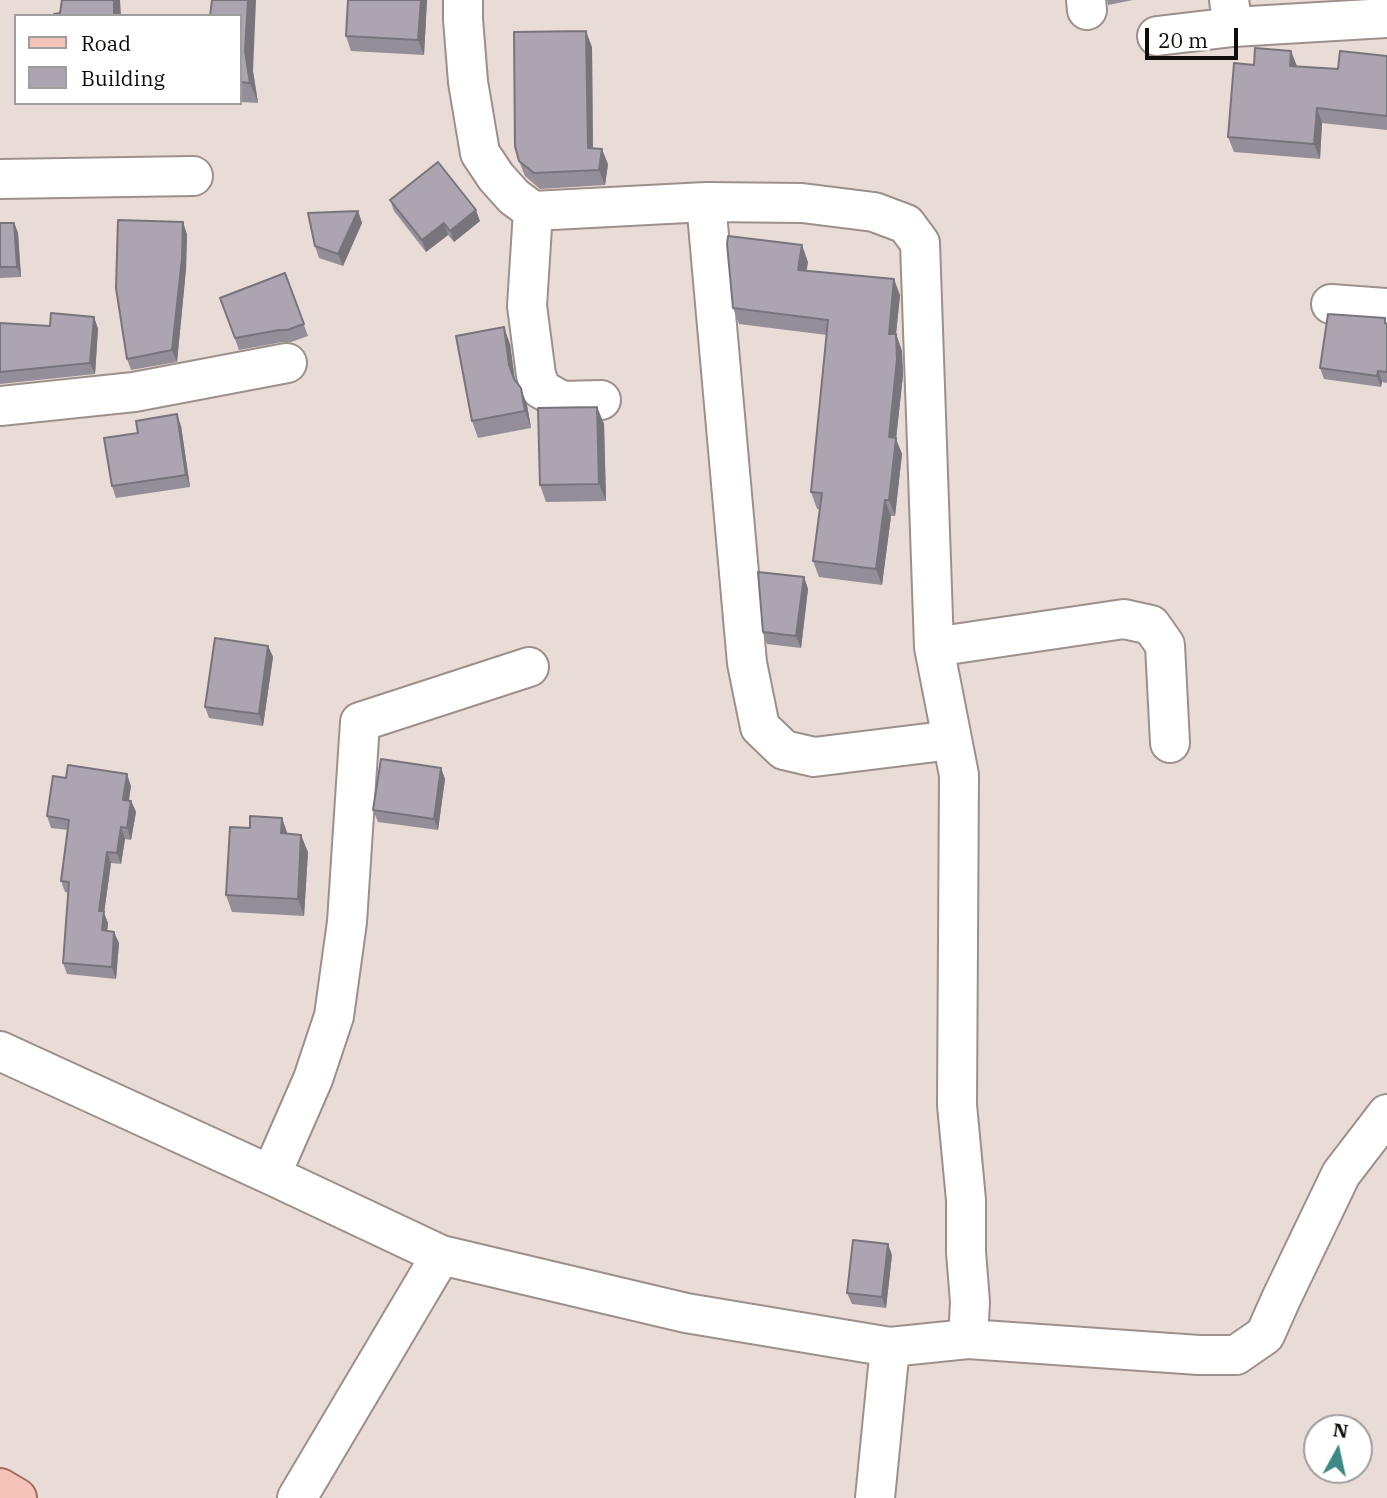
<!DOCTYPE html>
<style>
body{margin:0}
#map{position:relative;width:1387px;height:1498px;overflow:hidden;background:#e9dbd5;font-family:"IBM Plex Serif",serif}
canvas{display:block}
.legend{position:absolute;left:14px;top:14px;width:228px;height:91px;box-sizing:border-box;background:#fff;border:2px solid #9f9e9d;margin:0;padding:9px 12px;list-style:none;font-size:21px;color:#100c0a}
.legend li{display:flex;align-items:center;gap:14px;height:35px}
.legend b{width:35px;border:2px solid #9f9e9d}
.north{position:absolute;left:1303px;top:1414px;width:70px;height:70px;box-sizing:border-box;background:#fff;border:2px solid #9f9e9d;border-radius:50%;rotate:8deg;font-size:19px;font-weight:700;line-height:28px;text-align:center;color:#100c0a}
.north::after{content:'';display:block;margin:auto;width:24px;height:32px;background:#408888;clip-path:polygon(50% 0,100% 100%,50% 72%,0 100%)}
.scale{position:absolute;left:1145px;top:28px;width:93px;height:32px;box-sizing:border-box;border:4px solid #100c0a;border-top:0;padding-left:9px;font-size:21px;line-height:24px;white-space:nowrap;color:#100c0a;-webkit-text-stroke:5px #fff;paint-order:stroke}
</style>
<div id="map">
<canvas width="1387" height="1498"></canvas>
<ul class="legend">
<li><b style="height:9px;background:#f5c4b9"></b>Road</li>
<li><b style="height:19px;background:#aca5b1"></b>Building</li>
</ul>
<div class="north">N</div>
<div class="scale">20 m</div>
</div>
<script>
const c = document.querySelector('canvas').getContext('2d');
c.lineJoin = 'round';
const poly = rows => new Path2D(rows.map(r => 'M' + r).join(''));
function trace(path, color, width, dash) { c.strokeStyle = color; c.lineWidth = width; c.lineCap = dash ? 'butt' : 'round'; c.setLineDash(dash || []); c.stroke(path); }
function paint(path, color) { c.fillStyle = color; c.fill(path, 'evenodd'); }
const minor = poly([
 [463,0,463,19,468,82,480,153,496,177,514,197,533,211,706,202,802,203,874,212,906,224,920,243,934,647,959,775,957,1105,966,1200,966,1252,970,1302,968,1339],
 [1086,0,1087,10],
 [1233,27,1387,18],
 [1157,36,1233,27,1229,0],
 [0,179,193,176],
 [706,202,747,663,760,727,784,750,814,757,952,740],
 [533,211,527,306,536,375,541,389,562,401,601,400],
 [1331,304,1387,308],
 [0,406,134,392,287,363],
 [934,647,1124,619,1151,625,1165,645,1170,743],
 [0,1051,271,1175,441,1255,686,1313,890,1347,968,1339,1199,1355,1236,1355,1265,1335,1281,1299,1341,1174,1387,1114],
 [271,1175,313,1079,334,1016,347,922,360,722,529,667],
 [297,1498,441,1255],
 [875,1498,890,1347]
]);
const major = poly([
 [0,1488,17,1498]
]);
const wall = poly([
 [427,0,424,55,351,51,346,36],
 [1107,0,1133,0,1108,5],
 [240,16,253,71,258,103,240,102],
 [592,47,593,148,608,164,605,185,540,189,525,176,519,161],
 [1387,56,1387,130,1322,123,1320,159,1234,152,1228,137,1297,66,1338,69],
 [390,200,480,221,454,242,448,235,426,252,394,211],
 [358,211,362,223,343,266,319,258,315,246],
 [0,223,14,223,18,233,21,277,0,278],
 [187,234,186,269,177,362,131,370,127,359],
 [808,262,806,271,900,295,896,334,902,351,903,375,896,439,902,454,895,516,891,516,882,585,819,577,813,561,820,509,817,509,811,492,827,335,739,324,733,308],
 [285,273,308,336,291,342,283,342,239,350,220,298],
 [94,317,98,329,95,374,0,384,0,323,50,326],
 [1387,322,1387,383,1382,382,1381,387,1324,379,1320,368],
 [510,344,515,380,527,405,531,428,478,438,472,421],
 [597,407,604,424,606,501,546,502,540,485],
 [181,426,190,487,116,498,112,486],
 [804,577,808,589,801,648,767,644,763,632],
 [268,646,273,657,263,726,209,718,205,707],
 [441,768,445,779,438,830,378,822,373,810],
 [131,786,129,800,131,801,136,812,131,840,125,839,121,864,111,863,104,913,108,923,107,931,119,943,116,979,67,974,63,963,69,893,65,892,61,881,68,830,51,828,47,816],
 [282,818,287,834,308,852,304,916,232,912,226,895,250,828],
 [892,1255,886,1308,852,1304,847,1293]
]);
const shadedWall = poly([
 [114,0,120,0,121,16,114,16],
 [248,0,256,0,253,71,258,103,250,83,245,51],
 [421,0,427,0,424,55,418,40],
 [586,31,592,47,593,164,588,148],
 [1291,51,1297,66,1290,66],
 [1317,108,1322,123,1320,159,1314,144],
 [602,149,608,164,605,185,599,170],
 [476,210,480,221,454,242,450,231],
 [358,211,362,223,343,266,338,254],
 [183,222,187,234,186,269,177,362,172,350],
 [14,223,18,233,21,277,17,267],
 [444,223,448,235,426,252,422,240],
 [802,245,808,262,804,286,798,270],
 [894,279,900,295,896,334,902,351,903,375,896,439,902,454,895,516,889,500,889,334],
 [94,317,98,329,95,374,90,363],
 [504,327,510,344,515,382,509,365],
 [1378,371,1382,382,1381,387,1377,376],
 [521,388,527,405,531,428,525,411],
 [597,407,604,424,606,501,599,484],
 [177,414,181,426,190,487,186,475],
 [885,500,891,516,882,585,876,569],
 [804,577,808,589,801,648,796,636],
 [268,646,273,657,263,726,259,714],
 [441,768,445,779,438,830,434,819],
 [127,774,131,786,127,811,123,800],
 [131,801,136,812,131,840,127,828],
 [282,818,288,835,281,833],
 [121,827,125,839,121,864,117,853],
 [301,835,308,852,304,916,298,899],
 [107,852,111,863,104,913,108,923,106,942,102,930,99,911],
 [114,932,119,943,116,979,112,967],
 [888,1244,892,1255,886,1308,882,1297]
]);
const building = poly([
 [62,0,114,0,114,16,54,16,54,14,60,13,62,0],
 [212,0,248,0,245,51,250,83,240,82,240,16,210,16,212,0],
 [348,0,421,0,418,40,346,36,348,0],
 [586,31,588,148,602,149,599,170,534,173,519,161,515,146,514,32,586,31],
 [1255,48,1291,51,1290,66,1338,69,1340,51,1387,56,1387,116,1317,108,1314,144,1228,137,1234,63,1254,65,1255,48],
 [438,162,476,210,450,231,444,223,422,240,390,200,438,162],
 [358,211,338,254,315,246,308,213,358,211],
 [118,220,183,222,182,258,172,350,127,359,116,288,118,220],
 [0,223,14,223,17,267,0,267,0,223],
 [728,236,802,245,798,270,894,279,889,334,896,334,897,359,889,437,896,438,889,500,885,500,876,569,813,561,822,493,811,492,828,320,733,308,727,244,728,236],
 [285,273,304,324,287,330,279,330,235,338,220,298,285,273],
 [51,313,94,317,90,363,0,372,0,323,50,326,51,313],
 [1328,314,1385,318,1385,323,1387,324,1387,372,1378,371,1377,376,1320,368,1328,314],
 [504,327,509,365,514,379,521,388,525,411,472,421,456,336,504,327],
 [597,407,599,484,540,485,538,408,597,407],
 [177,414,186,475,112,486,104,438,138,433,136,421,177,414],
 [758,572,804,577,796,636,763,632,758,572],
 [215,638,268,646,259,714,205,707,215,638],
 [381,759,441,768,434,819,373,810,381,759],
 [68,765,127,774,123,800,131,801,127,828,121,827,117,853,107,852,99,911,104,911,102,930,114,932,112,967,63,963,69,882,61,881,69,820,47,816,53,776,66,778,68,765],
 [250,816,282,818,281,833,301,835,298,899,226,895,230,827,250,828,250,816],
 [853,1240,888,1244,882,1297,847,1293,853,1240]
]);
trace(minor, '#9d908a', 42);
trace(major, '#a06a5d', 42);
trace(minor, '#fff', 38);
trace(major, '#f5c4b9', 38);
paint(wall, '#948e98');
paint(shadedWall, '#78747c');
paint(building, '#aca5b1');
trace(building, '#78747c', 2);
</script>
